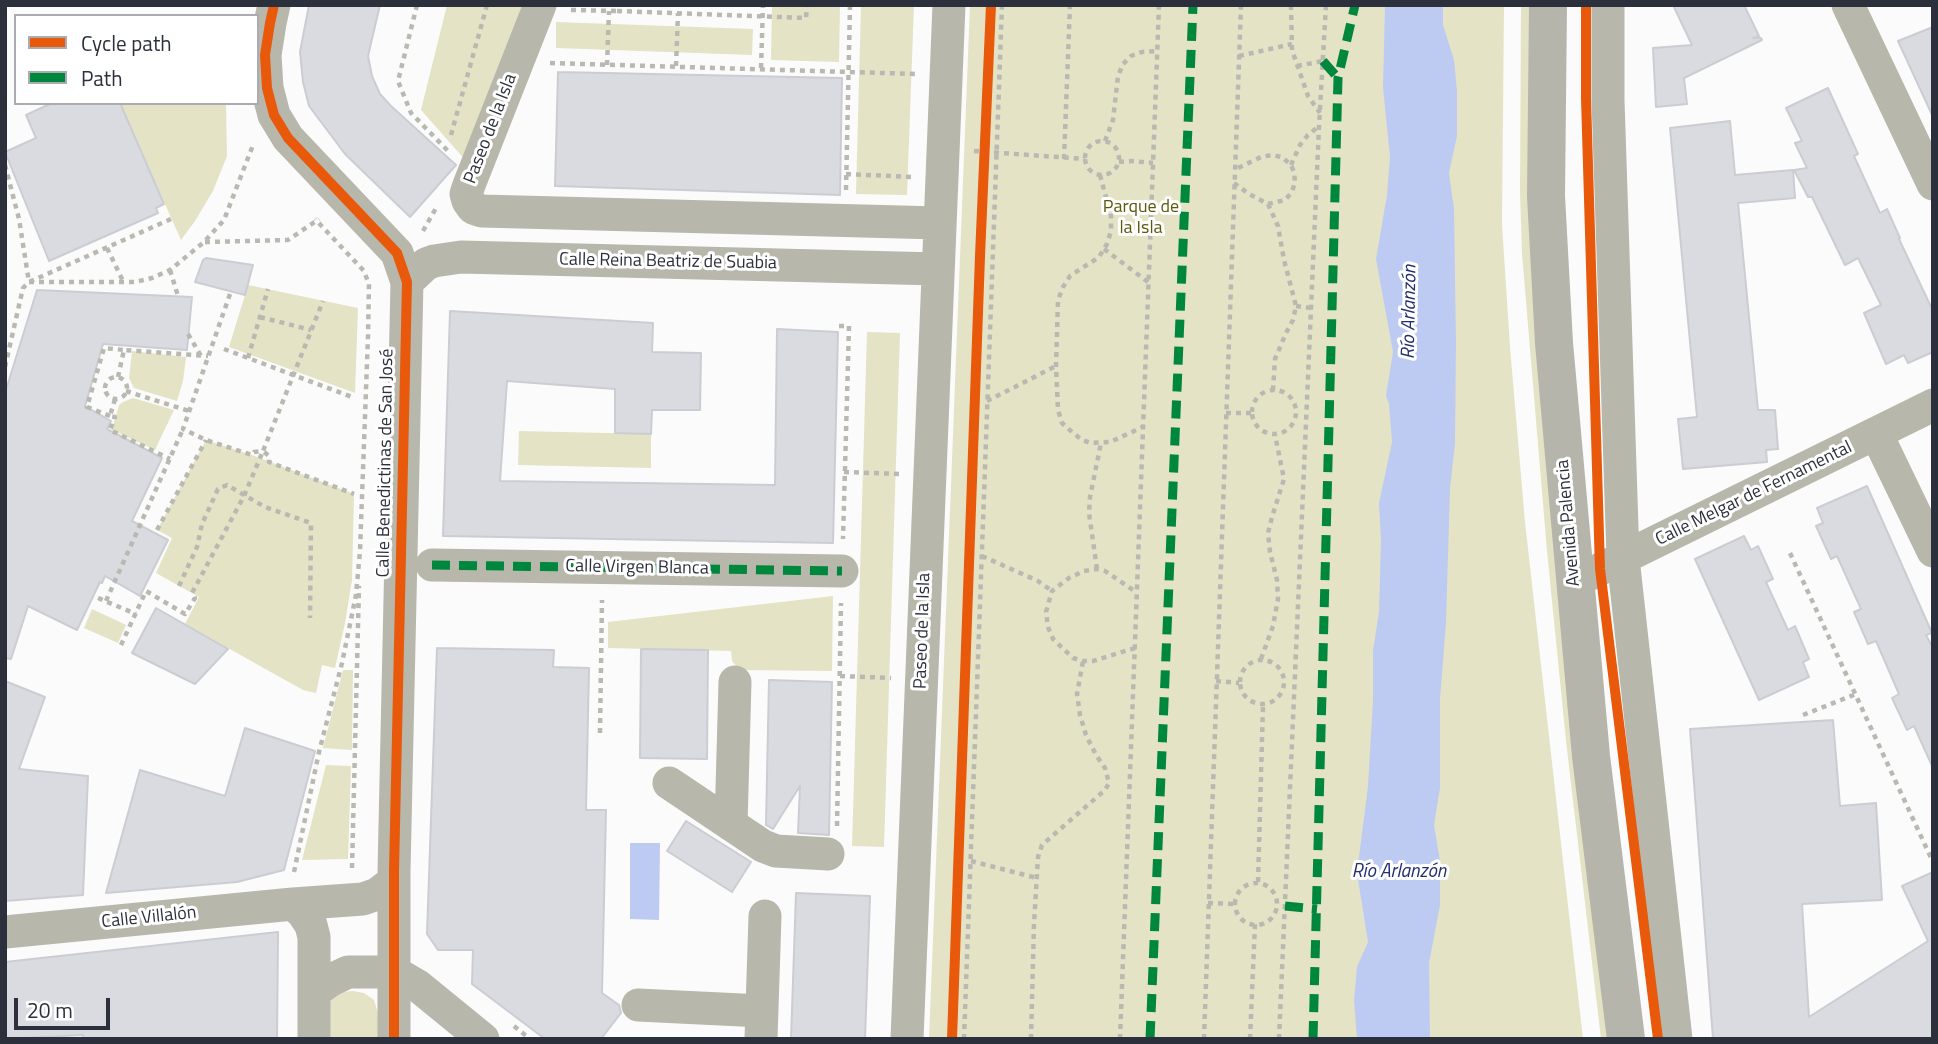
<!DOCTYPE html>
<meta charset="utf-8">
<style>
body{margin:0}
#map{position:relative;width:1938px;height:1044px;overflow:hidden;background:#fbfbfb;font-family:"Titillium Web",sans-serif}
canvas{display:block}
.frame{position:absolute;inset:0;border:7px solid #2c303c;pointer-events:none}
.legend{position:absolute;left:14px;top:14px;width:245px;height:91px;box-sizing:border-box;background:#fff;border:2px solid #abacb1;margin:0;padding:9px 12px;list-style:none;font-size:21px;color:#2c303c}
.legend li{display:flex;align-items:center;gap:14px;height:35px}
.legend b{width:35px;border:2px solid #abacb1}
.scale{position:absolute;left:14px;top:998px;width:96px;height:32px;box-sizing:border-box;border:4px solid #2c303c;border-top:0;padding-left:9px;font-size:21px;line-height:24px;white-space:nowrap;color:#2c303c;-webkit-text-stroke:5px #fff;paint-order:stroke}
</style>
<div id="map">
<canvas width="1938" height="1044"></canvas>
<div class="frame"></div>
<ul class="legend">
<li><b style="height:9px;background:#e8590c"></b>Cycle path</li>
<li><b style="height:9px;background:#00873e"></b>Path</li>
</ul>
<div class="scale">20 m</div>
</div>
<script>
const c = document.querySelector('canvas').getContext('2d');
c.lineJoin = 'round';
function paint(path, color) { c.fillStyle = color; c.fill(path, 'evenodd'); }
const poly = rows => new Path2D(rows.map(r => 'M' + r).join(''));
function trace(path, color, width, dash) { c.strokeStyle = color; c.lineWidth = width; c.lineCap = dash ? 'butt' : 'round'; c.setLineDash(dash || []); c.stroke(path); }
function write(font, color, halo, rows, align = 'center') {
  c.font = font + ' "Titillium Web",sans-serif'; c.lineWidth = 6; c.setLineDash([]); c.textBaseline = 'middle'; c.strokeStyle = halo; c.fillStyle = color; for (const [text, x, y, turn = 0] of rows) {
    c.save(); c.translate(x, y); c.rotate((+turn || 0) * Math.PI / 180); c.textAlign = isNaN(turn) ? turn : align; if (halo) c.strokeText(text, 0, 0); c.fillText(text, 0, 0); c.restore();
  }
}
const green = poly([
 [447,5,526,5,467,162,421,110],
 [772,5,840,5,839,62,771,60],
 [861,5,914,5,907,195,856,194],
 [970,5,1504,5,1502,224,1510,347,1525,522,1583,1039,929,1039],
 [1521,5,1538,5,1617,1039,1601,1039,1566,741,1547,551,1522,254,1520,192],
 [556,22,753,29,752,55,556,48],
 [120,103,226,103,227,156,213,191,195,221,181,240],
 [248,285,358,308,355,393,229,347],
 [867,332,900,333,884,847,852,846],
 [132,351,186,357,183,381,177,401,134,388,129,378],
 [133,398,174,410,155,450,112,430,119,405,123,402],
 [519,431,651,434,651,468,518,465],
 [206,440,252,455,354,494,352,580,345,623,335,668,322,665,316,693,303,690,185,624,199,597,156,573,172,538,157,530],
 [833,596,832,671,740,670,732,661,731,651,608,648,608,622],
 [92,609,126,625,118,643,84,628],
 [343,670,353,670,352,750,323,748],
 [326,765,351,766,348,859,302,860],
 [353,991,364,993,374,1000,378,1013,378,1039,325,1039,329,999,341,992]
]);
const water = poly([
 [1385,5,1443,5,1443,25,1454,60,1457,91,1457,136,1449,173,1454,209,1456,343,1455,444,1450,488,1446,623,1440,699,1440,788,1434,825,1440,861,1440,905,1429,963,1430,1039,1357,1039,1354,1000,1357,967,1368,942,1357,873,1368,786,1373,700,1373,651,1379,612,1381,541,1379,503,1392,442,1389,404,1386,396,1393,352,1376,259,1387,195,1390,157,1383,88],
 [630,843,660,843,659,920,630,919]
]);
const building = poly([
 [309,5,380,5,368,56,372,76,380,94,391,106,456,165,410,217,345,154,309,106,303,82,300,52,309,5],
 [1673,5,1744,5,1759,36,1753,38,1761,38,1762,40,1684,78,1687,104,1656,107,1653,48,1692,45,1673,5],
 [1933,27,1933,117,1898,41,1933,27],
 [558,72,842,78,840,195,555,186,558,72],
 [1828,88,1858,154,1854,156,1880,213,1887,209,1900,238,1899,239,1933,311,1933,352,1908,363,1904,355,1886,364,1864,313,1881,305,1858,258,1845,265,1812,197,1808,197,1794,170,1807,168,1795,143,1802,141,1786,108,1828,88],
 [52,103,120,103,164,204,156,208,158,213,49,261,5,152,36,138,26,115,52,103],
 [1730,121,1735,175,1793,170,1795,198,1738,203,1758,410,1775,410,1778,449,1766,450,1767,462,1683,469,1678,419,1697,417,1670,128,1730,121],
 [206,258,253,265,245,295,195,282,203,260,206,258],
 [37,290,192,297,187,350,103,344,85,406,111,421,107,429,162,458,132,521,168,540,140,596,105,576,102,583,100,582,77,630,28,606,11,659,5,658,5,393,37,290],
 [450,311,653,323,652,352,701,353,700,410,652,410,651,434,615,433,615,389,507,381,500,481,775,485,777,329,838,332,833,543,443,536,450,311],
 [1867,486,1932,633,1926,635,1933,648,1933,768,1914,726,1907,730,1892,698,1899,694,1876,641,1868,644,1854,612,1861,609,1837,556,1831,559,1816,526,1823,523,1817,508,1867,486],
 [1744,536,1751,550,1758,546,1773,579,1766,582,1788,630,1795,626,1809,659,1803,662,1809,677,1759,700,1695,559,1744,536],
 [156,608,228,649,195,684,132,653,156,608],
 [437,648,554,650,553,667,589,668,586,810,606,810,602,993,619,1005,621,1013,601,1039,545,1039,472,984,473,950,438,950,427,934,437,648],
 [641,649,708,650,707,759,640,758,641,649],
 [769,680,832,682,829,835,798,833,800,786,773,829,766,825,769,680],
 [5,681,45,697,19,769,88,776,83,895,5,901,5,681],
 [1833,720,1840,806,1876,803,1882,900,1802,904,1809,1017,1928,941,1902,886,1933,872,1933,1039,1713,1039,1690,729,1833,720],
 [245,728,315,751,284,870,237,882,106,893,140,770,225,796,245,728],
 [686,821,751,862,732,892,667,851,686,821],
 [796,893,870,896,865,1039,791,1039,796,893],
 [278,932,277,1039,83,1039,83,1035,5,1039,5,962,278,932]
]);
const path = poly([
 [417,5,398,81,411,113,449,152],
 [1291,5,1292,50,1308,96,1320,113],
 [571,10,617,11,617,5],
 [617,11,806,18,807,5],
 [1239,56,1292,44],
 [550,63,916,74],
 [607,65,609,11],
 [676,66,678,13],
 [1297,66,1323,61],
 [761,68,763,5],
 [451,135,487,5],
 '1085 158a17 17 0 1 1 34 0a17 17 0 1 1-34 0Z',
 [1105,141,1113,120,1118,76,1123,64,1131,56,1142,52,1157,51],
 [974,151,1085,159],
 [1064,159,1070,5],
 [1119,162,1132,161,1153,163],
 [5,165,19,219,29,282],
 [1291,165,1300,145,1308,135,1319,126],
 [846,174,912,177],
 [1100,175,1111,216,1111,231,1107,244,1099,257,1070,276,1063,287,1058,300,1056,366,1058,410,1062,423,1072,432,1082,440,1091,443,1110,442,1143,427],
 [1234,183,1249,194,1268,204,1285,200,1292,192,1295,182,1294,172,1291,165,1282,157,1272,155,1261,157,1236,169],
 [846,190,850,5],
 [1268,204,1278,226,1284,260,1296,306,1293,320,1286,333,1275,359,1273,390],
 [423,231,436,208],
 [205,242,288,240,319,219],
 [107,248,124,283],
 [1104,249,1148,282],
 [170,270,178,296],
 [29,282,135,282,152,278,170,270,204,242,224,220,253,145],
 [230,294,183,429,206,440,252,455,254,452,263,451,323,301],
 [1296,306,1311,308],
 [260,317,311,330],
 [839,326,849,326,843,539],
 [188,334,201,356],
 [224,349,355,398],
 [248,358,268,289],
 [5,367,23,288,29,282,171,219],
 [118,377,124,350,208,356],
 '105 388a11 11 0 1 1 22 0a11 11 0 1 1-22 0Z',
 '1252 412a22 22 0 1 1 44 0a22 22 0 1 1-44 0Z',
 [126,391,189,411],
 [115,399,110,416,115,417,110,430,170,459],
 [987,401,1056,366],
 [1226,413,1252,413],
 [110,416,87,407,104,348,124,350],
 [844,472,900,474],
 [157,530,206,440],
 [1790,553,1932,860],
 [982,556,1038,581,1052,591],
 [1097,569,1089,513,1090,497,1101,443],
 [179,586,197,547,202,524,218,489,227,485,265,507,311,523,310,618],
 [98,598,136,614],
 [106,601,183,429],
 [121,645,146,591,185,614,195,598,192,593,244,496,263,451,269,456,269,462,354,494],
 [1135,648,1093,661,1083,661,1073,658,1053,639,1048,627,1046,612,1052,591,1069,578,1084,571,1097,569,1105,571,1136,592],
 [1261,659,1273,626,1278,599,1277,580,1270,552,1268,533,1272,517,1284,479,1275,435],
 '1240 682a22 22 0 1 1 44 0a22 22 0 1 1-44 0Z',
 [840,676,891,678],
 [1216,681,1239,683],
 [1803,715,1856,694],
 [600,733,602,600],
 [837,826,841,603],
 [971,861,1037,878],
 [352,868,359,586],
 [294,872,319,752,342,663,356,595,360,551,368,336,369,284,367,279,364,271,315,219],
 [1258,882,1263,705],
 '1235 904a21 21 0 1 1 42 0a21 21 0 1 1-42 0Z',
 [1208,903,1235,904],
 [514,1026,530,1039],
 [964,1039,1002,5],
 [1031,1039,1034,924,1038,857,1042,845,1105,790,1109,783,1105,768,1096,755,1086,735,1080,715,1077,694,1083,661],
 [1120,1039,1159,5],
 [1204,1039,1241,5],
 [1250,1039,1255,924],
 [1279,1039,1319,126,1326,5]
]);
const minor = poly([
 [274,5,270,23,265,55,267,88,274,115,288,138,397,253,407,282,394,871,394,1039],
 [540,5,469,185,466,194,468,201,473,208,482,211,939,223],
 [1608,5,1608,100,1623,558,1676,1039],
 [1848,5,1933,184],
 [407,282,426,264,434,261,461,257,938,269],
 [1876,433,1933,551],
 [432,565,842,571],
 [1574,582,1933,405],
 [669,783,763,846,776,851,828,854],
 [731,825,735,682],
 [293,904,363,899,377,894,394,881],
 [5,932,293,904,303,913,311,925,314,937,314,1039],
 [314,992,331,980,348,972,394,972,418,986,483,1039],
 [638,1005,762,1011],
 [761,1039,765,916],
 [907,1039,949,5]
]);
const highway = poly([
 [1548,5,1546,196,1554,343,1591,756,1626,1039]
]);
const quiet = poly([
 [1323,61,1338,78],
 [432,565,842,571],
 [1285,906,1317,909],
 [1150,1039,1193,5],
 [1313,1039,1338,78,1355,5]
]);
const cycleway = poly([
 [274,5,270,23,265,55,267,88,274,115,288,138,397,253,407,282,394,871,394,1039],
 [1586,5,1586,98,1600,569,1658,1039],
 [952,1039,980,256,991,5]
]);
const streetNames = [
 ["Paseo de la Isla",491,129,-69],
 ["Calle Reina Beatriz de Suabia",668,262,1],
 ["Calle Benedictinas de San José",386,463,-89],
 ["Calle Melgar de Fernamental",1754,494,-26],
 ["Avenida Palencia",1569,523,-95],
 ["Calle Virgen Blanca",637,568,1],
 ["Paseo de la Isla",923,631,-88],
 ["Calle Villalón",149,918,-6]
];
const parkNames = [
 ["Parque de",1141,208],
 ["la Isla",1141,229]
];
const waterNames = [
 ["Río Arlanzón",1410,312,-89],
 ["Río Arlanzón",1399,872]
];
paint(green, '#e4e3c6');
paint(water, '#bdcbf2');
paint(building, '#d9dbe1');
trace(building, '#cbcdd3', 2);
trace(path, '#b9b9b2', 4.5, [5, 5]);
trace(minor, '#b8b7ab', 33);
trace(highway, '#b5b5ab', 38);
trace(quiet, '#00873e', 9, [18, 9]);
trace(cycleway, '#e8590c', 10);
write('18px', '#2c303c', '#fff', streetNames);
write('18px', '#5d580c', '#fff', parkNames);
write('italic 19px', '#212e70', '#fff', waterNames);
</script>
